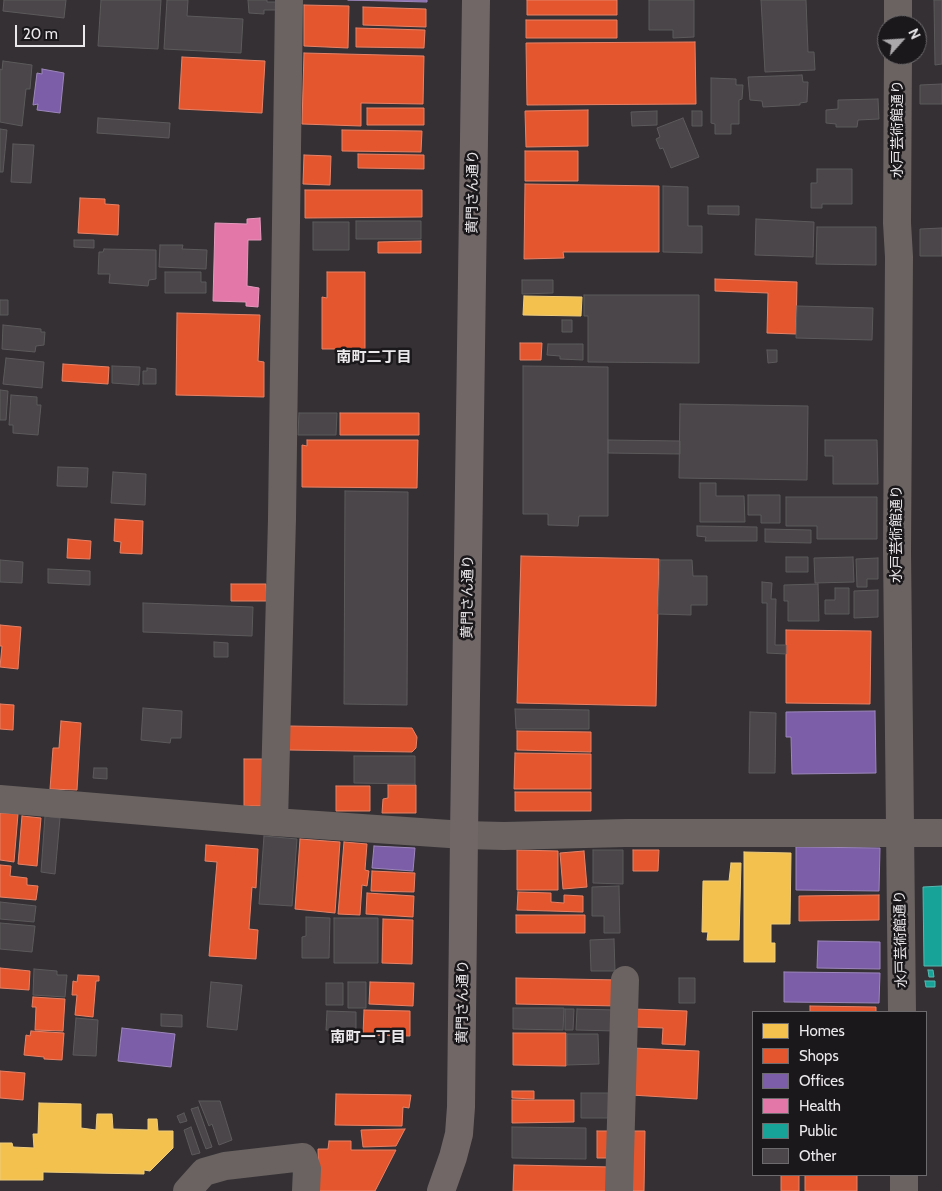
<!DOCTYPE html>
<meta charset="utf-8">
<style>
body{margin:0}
#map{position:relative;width:942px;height:1191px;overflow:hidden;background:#343034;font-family:Cabin,sans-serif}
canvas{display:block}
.legend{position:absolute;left:752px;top:1011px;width:175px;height:165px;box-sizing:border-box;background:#1b181b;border:1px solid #6e6b6e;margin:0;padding:6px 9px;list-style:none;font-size:15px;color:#ebe8eb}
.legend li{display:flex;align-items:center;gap:10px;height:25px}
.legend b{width:25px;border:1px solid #6e6b6e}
.north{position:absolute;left:877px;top:15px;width:50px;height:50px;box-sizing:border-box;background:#1b181b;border:1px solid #6e6b6e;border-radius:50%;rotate:64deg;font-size:14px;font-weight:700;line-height:20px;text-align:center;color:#ebe8eb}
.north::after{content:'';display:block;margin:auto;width:18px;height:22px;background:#aba8ab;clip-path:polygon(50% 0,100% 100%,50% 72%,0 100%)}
.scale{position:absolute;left:15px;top:25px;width:70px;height:22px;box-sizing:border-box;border:2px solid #ebe8eb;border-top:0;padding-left:6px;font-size:15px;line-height:18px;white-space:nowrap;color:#ebe8eb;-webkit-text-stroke:4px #1b181b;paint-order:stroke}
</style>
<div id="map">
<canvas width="942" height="1191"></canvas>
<ul class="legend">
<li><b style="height:14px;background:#f2c14e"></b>Homes</li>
<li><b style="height:14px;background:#e4572e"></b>Shops</li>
<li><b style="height:14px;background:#7b5ea7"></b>Offices</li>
<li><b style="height:14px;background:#e377a8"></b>Health</li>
<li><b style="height:14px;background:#17a398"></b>Public</li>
<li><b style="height:14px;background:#4a4649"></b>Other</li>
</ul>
<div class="north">N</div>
<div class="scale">20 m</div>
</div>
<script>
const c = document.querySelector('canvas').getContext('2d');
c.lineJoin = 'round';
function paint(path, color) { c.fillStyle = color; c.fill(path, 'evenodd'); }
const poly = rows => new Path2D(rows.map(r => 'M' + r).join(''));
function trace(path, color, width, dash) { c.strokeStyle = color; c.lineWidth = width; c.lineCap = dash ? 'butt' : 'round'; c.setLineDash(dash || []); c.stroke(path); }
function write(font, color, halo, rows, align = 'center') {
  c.font = font + ' Cabin,"Noto Sans JP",sans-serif'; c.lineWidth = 5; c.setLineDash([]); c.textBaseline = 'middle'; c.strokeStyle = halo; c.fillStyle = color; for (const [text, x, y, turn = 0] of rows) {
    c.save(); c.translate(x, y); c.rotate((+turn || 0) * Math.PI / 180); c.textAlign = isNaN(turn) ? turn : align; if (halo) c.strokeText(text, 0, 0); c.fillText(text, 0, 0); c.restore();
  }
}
const homes = poly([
 [524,296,582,297,581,316,523,315,524,296],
 [744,852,791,853,790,924,771,924,771,943,775,943,775,962,744,962,744,852],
 [731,863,741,863,739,940,707,940,708,932,702,932,703,881,729,881,731,863],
 [39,1103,81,1104,81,1128,96,1130,97,1114,112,1114,113,1129,148,1130,148,1119,157,1119,158,1131,173,1131,173,1148,150,1171,144,1170,144,1174,43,1172,43,1180,0,1180,0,1143,12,1143,13,1147,34,1148,33,1134,38,1134,39,1103]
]);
const shops = poly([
 [527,0,617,0,617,15,527,15,527,0],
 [304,5,349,6,348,48,304,46,304,5],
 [363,7,426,9,426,27,363,25,363,7],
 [526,20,617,20,617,38,526,38,526,20],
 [356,28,425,30,424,48,356,47,356,28],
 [695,42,696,104,527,105,526,43,695,42],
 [304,53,424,56,423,104,361,103,361,126,302,124,304,53],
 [182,57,265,61,262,113,179,109,182,57],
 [367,108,424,108,424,125,367,125,367,108],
 [588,110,588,146,526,147,525,111,588,110],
 [342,130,422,131,421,152,342,151,342,130],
 [525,151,578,151,578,181,525,181,525,151],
 [358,154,424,155,424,169,358,168,358,154],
 [304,155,331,156,330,185,303,184,304,155],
 [525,184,659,186,659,252,563,252,564,258,524,259,525,184],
 [305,190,422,190,422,217,305,218,305,190],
 [80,198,105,199,105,204,119,205,118,235,78,233,80,198],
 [421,241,421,253,378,253,378,242,421,241],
 [327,272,365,272,365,349,322,349,322,297,327,298,327,272],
 [715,279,797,282,796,334,767,333,768,293,715,291,715,279],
 [177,313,260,315,258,361,264,362,264,397,176,395,177,313],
 [520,343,542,343,541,360,520,360,520,343],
 [63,364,109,367,108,384,62,381,63,364],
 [340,413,419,413,419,435,340,435,340,413],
 [307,440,418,440,417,488,302,487,302,445,307,446,307,440],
 [115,519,143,521,142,554,120,553,121,542,114,541,115,519],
 [68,539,91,541,90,559,67,558,68,539],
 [521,556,659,559,656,706,517,703,521,556],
 [231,584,266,584,267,601,231,601,231,584],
 [0,625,21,627,18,669,0,667,2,646,0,646,0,625],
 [786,630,871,631,870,704,786,703,786,630],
 [0,704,14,705,13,730,0,729,0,704],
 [61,721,81,723,77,790,50,789,53,748,59,748,61,721],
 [289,726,412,728,417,737,416,748,412,752,289,750,289,726],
 [517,731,591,732,591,752,517,750,517,731],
 [515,753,591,754,591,789,514,789,515,753],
 [244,759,265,759,266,806,244,806,244,759],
 [388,785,416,785,416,813,382,813,383,799,388,798,388,785],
 [336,786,370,786,370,811,336,811,336,786],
 [515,792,591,792,591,811,515,811,515,792],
 [0,813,18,814,14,862,0,860,0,813],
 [22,816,41,818,37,866,18,864,22,816],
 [300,839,340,842,335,913,295,909,300,839],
 [344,842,367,844,365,870,369,871,367,886,362,885,360,915,338,914,344,842],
 [206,845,258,849,256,888,252,887,249,929,258,930,256,959,209,956,217,862,205,861,206,845],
 [517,850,558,851,558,890,517,890,517,850],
 [633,850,659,850,658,871,633,871,633,850],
 [584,851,587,887,563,889,560,853,584,851],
 [0,865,11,866,10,876,27,878,27,885,38,886,36,900,0,897,0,865],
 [372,871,415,873,414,892,371,891,372,871],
 [518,892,551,893,551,902,564,903,564,895,583,896,583,912,517,910,518,892],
 [367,893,414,896,413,917,366,914,367,893],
 [879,895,879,920,799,921,799,896,879,895],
 [516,915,585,915,585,933,516,933,516,915],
 [383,919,413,920,412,964,382,963,383,919],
 [0,968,30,971,29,990,0,988,0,968],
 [78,975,99,976,99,981,96,981,93,1017,75,1015,77,995,72,995,73,981,77,982,78,975],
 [516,978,619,980,618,1006,516,1004,516,978],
 [370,982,414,983,413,1006,369,1004,370,982],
 [33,997,65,999,63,1031,35,1030,36,1007,32,1007,33,997],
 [810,1006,876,1007,876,1012,810,1012,810,1006],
 [634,1009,687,1011,685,1045,662,1044,663,1028,634,1027,634,1009],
 [364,1010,410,1011,410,1036,363,1035,364,1010],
 [31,1031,64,1033,62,1060,44,1059,44,1057,24,1055,26,1035,30,1036,31,1031],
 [513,1033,566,1033,566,1066,513,1065,513,1033],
 [633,1048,699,1051,697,1099,631,1095,633,1048],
 [0,1071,25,1073,23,1100,0,1098,0,1071],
 [512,1091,534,1091,534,1099,512,1098,512,1091],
 [336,1094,411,1095,409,1108,403,1107,402,1126,335,1125,336,1094],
 [512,1100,574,1100,574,1122,512,1123,512,1100],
 [405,1129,396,1146,363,1147,361,1130,405,1129],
 [597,1131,611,1131,611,1158,597,1158,597,1131],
 [628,1131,645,1131,644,1191,627,1191,628,1131],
 [329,1141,351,1141,351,1150,396,1150,375,1191,319,1191,318,1149,328,1149,329,1141],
 [514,1165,612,1167,611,1191,513,1191,514,1165],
 [781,1175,799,1175,799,1191,781,1191,781,1175],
 [805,1175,857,1175,857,1191,805,1191,805,1175]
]);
const offices = poly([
 [348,0,427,0,427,2,348,0],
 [42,69,64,73,60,113,37,110,38,104,33,105,37,73,42,74,42,69],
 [875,711,876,773,792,774,791,737,786,737,786,712,875,711],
 [374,846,415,848,413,871,372,868,374,846],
 [796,847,880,848,879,891,796,890,796,847],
 [818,941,880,942,880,969,817,968,818,941],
 [784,972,880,973,879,1003,784,1002,784,972],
 [122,1028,175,1034,171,1067,118,1061,122,1028]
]);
const health = poly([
 [260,218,261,240,248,240,247,286,259,288,258,307,246,306,246,302,213,301,215,223,247,224,247,219,260,218]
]);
const public = poly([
 [942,886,942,966,924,966,923,887,942,886],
 [928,970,933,970,934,977,929,977,928,970],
 [925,981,935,981,935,987,926,987,925,981]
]);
const building = poly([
 [4,0,66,0,64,18,3,11,4,0],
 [101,0,161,0,158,49,98,46,101,0],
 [167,0,188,0,187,16,243,19,241,53,164,49,167,0],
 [248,0,267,0,267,2,278,2,278,10,264,10,264,14,249,13,248,0],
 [649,0,694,0,694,37,673,38,673,30,649,30,649,0],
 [761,0,806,0,808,52,814,52,815,70,765,72,761,0],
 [934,0,942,0,942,64,935,65,934,0],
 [3,61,32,65,30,89,26,89,22,126,0,122,0,69,2,70,3,61],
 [802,75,803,82,808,82,807,102,800,103,800,105,763,107,762,101,750,100,748,77,802,75],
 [711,78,736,79,736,85,743,85,742,99,739,100,739,124,731,124,731,134,715,134,715,124,711,123,711,78],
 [942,84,942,104,920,104,920,85,942,84],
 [878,99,879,119,858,120,857,127,836,127,836,124,826,123,826,110,838,109,838,100,878,99],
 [657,111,657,125,632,126,631,112,657,111],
 [692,111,702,111,702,126,692,126,692,111],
 [98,118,170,123,169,138,97,133,98,118],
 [683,118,699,157,671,168,663,148,660,149,656,139,660,137,657,128,683,118],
 [0,129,7,130,3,172,0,172,0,129],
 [13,144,34,145,31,183,11,182,13,144],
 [817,169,852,169,852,204,822,204,822,208,811,208,811,183,817,183,817,169],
 [663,186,688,187,688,226,702,226,702,253,663,252,663,186],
 [708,206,739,206,739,215,708,214,708,206],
 [756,219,814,222,813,257,755,255,756,219],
 [356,221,421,221,421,239,356,239,356,221],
 [313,222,349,222,349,250,313,250,313,222],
 [817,227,876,227,876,265,816,264,817,227],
 [942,228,942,256,920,256,920,229,942,228],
 [74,240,94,240,94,248,74,247,74,240],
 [160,245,183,245,182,249,207,250,206,269,159,267,160,245],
 [104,249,156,250,156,279,149,280,148,286,109,283,110,274,98,274,99,252,103,252,104,249],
 [165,272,201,272,201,282,206,282,206,293,165,293,165,272],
 [522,280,553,280,553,293,522,294,522,280],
 [584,295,699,295,699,363,588,362,588,316,584,316,584,295],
 [0,300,8,300,8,315,0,315,0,300],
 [797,306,873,308,872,340,796,338,797,306],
 [562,320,572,320,572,332,562,332,562,320],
 [3,325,41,329,41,332,45,332,44,345,36,346,35,352,2,349,3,325],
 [548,344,583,344,583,360,560,359,560,356,547,355,548,344],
 [767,350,777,350,777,362,768,363,767,350],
 [6,358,44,362,42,388,3,384,6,358],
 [112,366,140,367,139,385,112,383,112,366],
 [523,366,608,367,608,516,579,516,578,526,548,525,548,514,523,514,523,366],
 [147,368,156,369,156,384,143,384,143,371,147,371,147,368],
 [0,390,8,391,6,420,0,420,0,390],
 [11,395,37,397,37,405,41,405,38,435,13,433,13,425,9,425,11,395],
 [680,404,808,406,807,480,679,478,680,404],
 [299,413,337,413,336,435,298,435,299,413],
 [608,440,680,441,680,454,608,453,608,440],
 [825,440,877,440,878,484,833,484,833,456,825,456,825,440],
 [58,467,88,468,87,487,57,486,58,467],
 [113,472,146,474,145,505,111,503,113,472],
 [700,483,716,483,716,496,744,496,745,522,700,522,700,483],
 [345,491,408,492,407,705,344,704,345,491],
 [748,495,780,495,780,523,761,523,761,515,748,515,748,495],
 [786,497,877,497,877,539,817,539,817,526,786,526,786,497],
 [697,526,757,527,757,541,705,541,706,537,697,536,697,526],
 [765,529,811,530,811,543,765,542,765,529],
 [786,557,808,557,808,572,786,572,786,557],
 [853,557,854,582,815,583,814,558,853,557],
 [878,558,878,579,867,579,867,587,857,587,856,559,878,558],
 [0,560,23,562,22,583,0,582,0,560],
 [660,560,692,560,693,576,707,576,707,605,691,605,691,615,658,614,660,560],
 [48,569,90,571,90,585,48,583,48,569],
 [762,582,772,583,771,599,776,599,775,645,786,645,786,654,767,653,767,603,762,603,762,582],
 [818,584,819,621,788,621,788,601,784,601,784,585,818,584],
 [835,588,849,588,849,614,825,614,825,600,835,600,835,588],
 [878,590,878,617,854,618,854,591,878,590],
 [143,603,253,607,252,636,143,632,143,603],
 [214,642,228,643,228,657,214,657,214,642],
 [143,708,182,711,181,738,171,738,170,743,141,740,143,708],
 [515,709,589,710,589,729,516,729,515,709],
 [750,712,776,713,775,773,749,773,750,712],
 [354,756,415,756,415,784,354,783,354,756],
 [94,768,107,768,107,779,93,778,94,768],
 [45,816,60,818,55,874,41,872,45,816],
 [264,836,297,839,292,906,259,904,264,836],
 [593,850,623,850,623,884,593,883,593,850],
 [619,886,620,933,604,933,604,916,592,916,592,887,619,886],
 [0,902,36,906,34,922,0,919,0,902],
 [306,917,330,918,329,958,302,958,302,937,306,936,306,917],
 [334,918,378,918,378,963,334,963,334,918],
 [0,923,35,926,32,952,0,949,0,923],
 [614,939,615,971,591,971,590,940,614,939],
 [34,969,57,971,57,975,67,975,65,997,33,995,34,969],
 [679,978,695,978,695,1003,679,1003,679,978],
 [211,982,242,985,237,1030,207,1027,211,982],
 [348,982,366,982,366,1008,348,1008,348,982],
 [326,983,343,983,343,1005,326,1005,326,983],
 [513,1008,564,1008,563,1030,513,1029,513,1008],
 [565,1009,574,1009,573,1030,565,1030,565,1009],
 [577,1009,615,1010,615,1031,576,1030,577,1009],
 [327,1011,356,1012,356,1032,326,1030,327,1011],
 [161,1014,182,1015,182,1027,161,1026,161,1014],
 [76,1018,98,1020,96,1056,73,1055,76,1018],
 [567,1034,598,1034,599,1064,567,1065,567,1034],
 [581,1093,612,1093,612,1118,581,1118,581,1093],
 [199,1101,220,1101,232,1140,219,1145,212,1124,209,1126,199,1101],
 [198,1107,212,1147,206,1149,191,1109,198,1107],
 [184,1113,187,1121,180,1123,177,1116,184,1113],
 [191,1127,200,1153,192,1155,184,1130,191,1127],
 [512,1127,586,1128,586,1159,512,1158,512,1127]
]);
const minor = poly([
 [898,25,898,0],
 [898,55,897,223,899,257,897,551,902,1012],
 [0,799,274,822,464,835,504,836,626,833,942,833],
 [274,822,282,519,289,0],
 [904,1175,904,1191],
 [187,1191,204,1172,225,1166,303,1157,307,1169,306,1191],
 [619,1191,625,980]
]);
const highway = poly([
 [441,1191,453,1157,459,1134,461,1107,464,835,476,0]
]);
const streetNames = [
 ["水戸芸術館通り",898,129,-90],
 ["黄門さん通り",473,192,-89],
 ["水戸芸術館通り",897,534,-90],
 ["黄門さん通り",468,597,-89],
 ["水戸芸術館通り",901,939,-91],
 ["黄門さん通り",463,1002,-89]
];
const neighbourhoodNames = [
 ["南町二丁目",374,358],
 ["南町一丁目",368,1038]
];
paint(homes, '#f2c14e');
trace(homes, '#f0cd7d', 1);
paint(shops, '#e4572e');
trace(shops, '#e68267', 1);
paint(offices, '#7b5ea7');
trace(offices, '#9d87bb', 1);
paint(health, '#e377a8');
trace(health, '#e599bc', 1);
paint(public, '#17a398');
trace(public, '#57b8b1', 1);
paint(building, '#4a4649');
trace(building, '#5d5a5c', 1);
trace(minor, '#6a6361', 28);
trace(highway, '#716767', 28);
write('14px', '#ebe8eb', '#1b181b', streetNames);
write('bold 15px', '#ebe8eb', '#1b181b', neighbourhoodNames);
</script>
